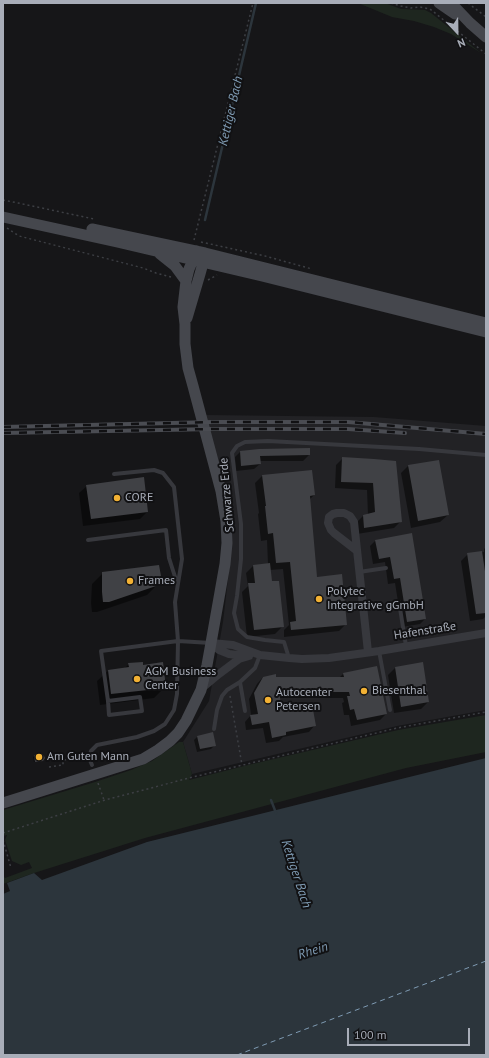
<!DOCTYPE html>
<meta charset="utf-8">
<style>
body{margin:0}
#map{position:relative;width:489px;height:1058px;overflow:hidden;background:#161618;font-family:"PT Sans",sans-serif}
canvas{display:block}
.frame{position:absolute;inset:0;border:4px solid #a8adb8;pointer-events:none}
.north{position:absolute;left:437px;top:12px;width:40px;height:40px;-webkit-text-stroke:3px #111113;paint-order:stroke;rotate:158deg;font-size:11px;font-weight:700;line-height:16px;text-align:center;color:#a8adb8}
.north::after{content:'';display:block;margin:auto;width:14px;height:18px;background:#a8adb8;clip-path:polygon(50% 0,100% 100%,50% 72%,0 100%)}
.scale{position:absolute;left:347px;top:1028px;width:123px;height:18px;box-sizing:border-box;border:2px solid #a8adb8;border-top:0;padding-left:5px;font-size:12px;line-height:14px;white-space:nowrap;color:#a8adb8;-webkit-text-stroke:3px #111113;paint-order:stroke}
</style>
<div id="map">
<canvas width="489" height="1058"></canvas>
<div class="frame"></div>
<div class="north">N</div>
<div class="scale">100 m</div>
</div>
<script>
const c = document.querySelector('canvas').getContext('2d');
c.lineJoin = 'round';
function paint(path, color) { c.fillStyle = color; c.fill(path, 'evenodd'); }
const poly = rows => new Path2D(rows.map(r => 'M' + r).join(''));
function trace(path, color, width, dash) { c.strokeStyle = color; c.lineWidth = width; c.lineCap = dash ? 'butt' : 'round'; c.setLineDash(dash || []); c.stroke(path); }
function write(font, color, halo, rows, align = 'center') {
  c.font = font + ' "PT Sans",sans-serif'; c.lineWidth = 4; c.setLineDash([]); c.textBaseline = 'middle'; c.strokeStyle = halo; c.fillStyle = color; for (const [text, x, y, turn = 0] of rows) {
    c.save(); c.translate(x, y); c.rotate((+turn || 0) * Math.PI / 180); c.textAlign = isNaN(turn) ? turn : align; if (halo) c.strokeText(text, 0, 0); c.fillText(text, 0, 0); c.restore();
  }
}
const built = poly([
 [205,415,374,417,486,426,486,710,397,726,192,774,183,742,209,701,223,622,230,562]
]);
const green = poly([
 [358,3,385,3,401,9,425,10,431,13,481,53,451,34,434,27,414,21,392,17],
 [486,715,486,752,406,768,145,838,34,873,3,884,3,876,5,878,32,868,29,862,21,865,12,861,5,840,7,835,3,836,3,810,95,782,131,770,152,761,179,742,183,742,192,774,189,780,248,765,398,730]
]);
const water = poly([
 [486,758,486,1055,3,1055,3,894,10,891,7,883,34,873,42,880,147,842]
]);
const shadow = poly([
 [309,449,309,455,303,461,260,461,260,464,254,469,236,471,235,457,240,452],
 [343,458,395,462,401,521,394,528,357,534,356,523,363,516,368,515,367,490,335,488,336,465],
 [408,466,448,515,440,522,411,528,401,473],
 [311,471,314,495,309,500,316,578,346,624,339,631,284,637,284,630,289,625,283,569,270,570,271,582,283,626,275,634,247,637,242,592,248,586,246,573,253,566,268,564,267,540,261,541,258,514,259,513,255,483,262,476],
 [87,486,147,512,140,519,83,526,79,493],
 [411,534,425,619,420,624,402,627,395,583,388,584,385,562,373,564,370,546,375,541],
 [486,547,486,571,484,572,486,584,486,616,483,619,470,621,461,561,468,554,484,552,484,549],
 [103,573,160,576,157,579,158,584,147,595,97,612,92,612,91,603,92,584],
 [129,664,165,687,154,698,100,705,97,681,108,671,124,669],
 [395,668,428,702,421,709,394,713,388,675],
 [343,674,386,714,380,720,351,726,349,715,344,715,342,703,344,702,343,698,279,698,281,711,315,725,309,732,283,737,279,741,266,743,263,728,246,730,245,722,251,715,249,699,257,684,263,677,339,678],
 [198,736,215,745,211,749,197,752,194,740],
 [35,756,44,758,40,762,34,762,33,757]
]);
const stream = poly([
 [205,220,256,3],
 [271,800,276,813]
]);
const ferry = poly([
 [237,1055,486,961]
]);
const building = poly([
 [310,448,310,455,260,456,261,464,241,466,240,451,259,449],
 [342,457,374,459,396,461,402,522,364,528,363,515,375,512,373,483,341,482],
 [439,460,449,515,418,521,408,465],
 [312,470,315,495,310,496,317,577,342,574,347,625,291,630,290,622,296,621,290,562,276,563,273,533,268,534,265,506,266,506,262,475],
 [144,477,148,512,91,519,86,485],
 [412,533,426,619,407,622,400,578,394,579,390,557,379,559,375,540],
 [482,551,486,578,486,613,476,614,467,553],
 [270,563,272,581,279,581,284,627,254,630,248,583,255,583,253,565],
 [159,565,161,576,158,577,159,585,109,602,103,602,102,592,102,572],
 [143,662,143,665,163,662,166,688,111,694,108,670,129,667,128,663],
 [423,662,429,702,401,707,395,667],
 [377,666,387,714,357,720,354,709,350,710,347,696,350,696,349,692,279,692,282,710,312,704,316,726,286,732,286,735,272,738,269,722,252,725,250,715,258,714,254,693,263,677,276,674,276,677,344,677,343,673],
 [213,732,216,746,200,749,197,736],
 [42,754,44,756,45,758,43,761,35,762,34,755]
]);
const path = poly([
 [391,3,401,6,411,8,420,7,430,9,486,54],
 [468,3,486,17],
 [3,200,18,203,94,219],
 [7,228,19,236,143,268,156,273,171,277],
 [194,240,253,3],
 [201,242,265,256,312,269],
 [208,280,217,275],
 [230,696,242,765],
 [49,767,63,765,63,760,83,759],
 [98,783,104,800],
 [3,833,105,800,193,777,397,728,486,712],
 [3,840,11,868]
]);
const lane = poly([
 [88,540,166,530,169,558,177,583],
 [359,572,386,568],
 [399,602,406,646],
 [379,651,390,710],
 [289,658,284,642,265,640,247,637,238,629,234,613,237,596,241,559,241,524,232,453,237,446,245,442,268,441,419,449,486,455],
 [240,682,245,711],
 [108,701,140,697,142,711,109,715,108,701,101,651,178,641,211,643],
 [214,729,217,710,222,696,227,690,240,682,255,668,260,655],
 [92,765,89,758,91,751,97,745,137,737,154,731,165,724,174,710,177,694,178,641,175,602,182,559,174,487,163,473,154,470,114,474]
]);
const street = poly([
 [356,550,334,533,331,530,328,523,329,517,333,514,337,513,344,513,350,516,354,522,368,652],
 [211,643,233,645,260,655,289,658,302,659,329,658,379,651,486,633],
 [211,643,219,650,229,654,245,656],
 [201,689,219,674,239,659,249,656]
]);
const secondary = poly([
 [439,3,455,14],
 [451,3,470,23,486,37],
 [3,217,117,242,262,276,486,332],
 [92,229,205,253,486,323],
 [160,254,175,266,186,281],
 [187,318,200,274,205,256],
 [3,803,143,759,158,750,170,741,178,733,186,721,201,690,207,665,211,643,225,564,227,543,226,521,221,491,193,386,188,368,185,344,185,324,183,307,186,281,189,269,197,251]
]);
const rail = poly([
 [3,427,214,422,348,422,486,434],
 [3,433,214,429,348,429,405,433]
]);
const markers = [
 [117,498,4,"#f2b134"],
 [130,581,4,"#f2b134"],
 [319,599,4,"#f2b134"],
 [137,679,4,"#f2b134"],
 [364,691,4,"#f2b134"],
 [268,700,4,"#f2b134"],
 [39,757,4,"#f2b134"]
];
const streetNames = [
 ["Schwarze Erde",227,495,-95],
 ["Hafenstraße",425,631,-9]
];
const poiNames = [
 ["CORE",125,498],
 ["Frames",138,581],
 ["Polytec",327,592],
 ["Integrative gGmbH",327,606],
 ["AGM Business",145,672],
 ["Center",145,686],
 ["Biesenthal",372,691],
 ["Autocenter",276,693],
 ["Petersen",276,707],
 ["Am Guten Mann",47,757]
];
const waterNames = [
 ["Kettiger Bach",231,111,-77],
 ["Kettiger Bach",296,874,72],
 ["Rhein",313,951,-17]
];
paint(built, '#222225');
paint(green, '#1e261f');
paint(water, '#2c353c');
paint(shadow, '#0007');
trace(stream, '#2c353c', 2.5);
trace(ferry, '#7f9bb3', 1, [5, 4]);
paint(building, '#404145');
trace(path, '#3d3f44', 1.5, [2, 3]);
trace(lane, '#37383d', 4);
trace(street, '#37383d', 8);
trace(secondary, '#45474d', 11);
trace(rail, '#4a4c52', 4);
trace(rail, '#111113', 2.5, [8]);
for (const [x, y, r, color] of markers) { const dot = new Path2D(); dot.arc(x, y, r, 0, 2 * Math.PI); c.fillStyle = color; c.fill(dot); trace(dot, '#111113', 1.5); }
write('12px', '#a8adb8', '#111113', streetNames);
write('12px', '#a8adb8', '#111113', poiNames, 'left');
write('italic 13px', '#7f9bb3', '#111113', waterNames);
</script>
